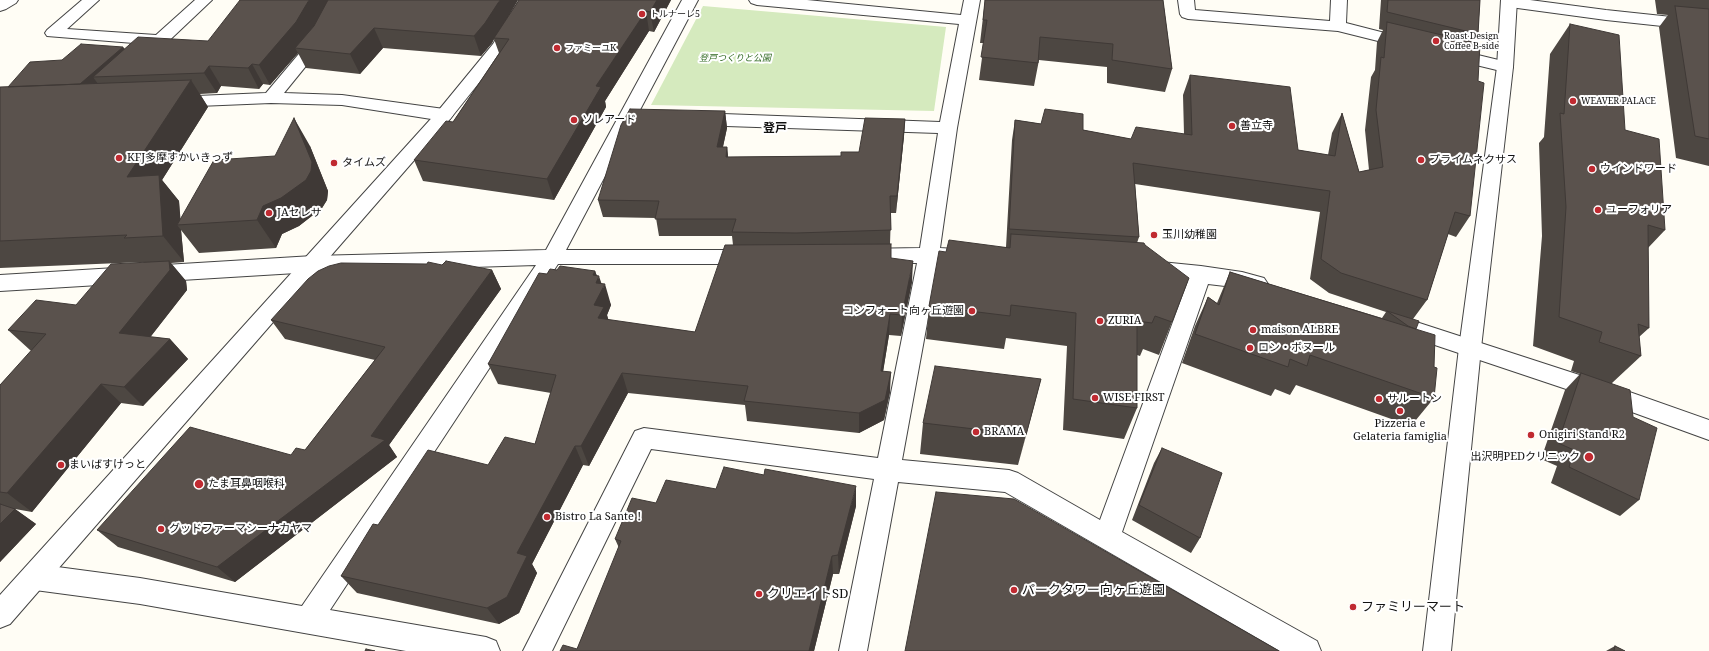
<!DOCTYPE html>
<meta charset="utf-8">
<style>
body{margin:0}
canvas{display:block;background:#fffdf5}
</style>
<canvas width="1709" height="651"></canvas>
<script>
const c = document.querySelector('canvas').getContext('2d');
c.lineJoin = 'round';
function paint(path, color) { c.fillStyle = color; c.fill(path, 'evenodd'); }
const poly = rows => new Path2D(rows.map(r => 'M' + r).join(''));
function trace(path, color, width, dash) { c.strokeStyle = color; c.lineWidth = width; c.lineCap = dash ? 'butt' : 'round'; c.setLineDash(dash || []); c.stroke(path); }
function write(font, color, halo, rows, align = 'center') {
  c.font = font + ' "Noto Serif","Noto Sans JP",serif'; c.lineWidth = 4; c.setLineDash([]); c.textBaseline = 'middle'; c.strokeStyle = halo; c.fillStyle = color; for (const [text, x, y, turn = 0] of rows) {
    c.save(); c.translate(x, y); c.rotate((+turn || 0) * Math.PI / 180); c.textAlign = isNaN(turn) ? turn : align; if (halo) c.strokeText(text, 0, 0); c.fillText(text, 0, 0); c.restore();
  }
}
const green = poly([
 [703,6,946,27,934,111,651,105]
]);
const minor = poly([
 [0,0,18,0,16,3,6,9,0,11,0,0],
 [82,0,99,0,67,29,156,35,195,0,212,0,156,53,150,54,144,53,142,49,146,44,47,36,45,33,47,30,82,0],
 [331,0,347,0,323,45,284,93,342,95,444,109,450,111,453,115,450,119,444,121,342,105,271,103,174,107,168,106,165,102,168,98,174,97,266,93,308,43,331,0],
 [682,0,698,0,566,250,751,250,758,252,761,257,758,262,751,264,558,264,330,610,486,637,496,641,500,651,406,651,140,604,35,590,25,586,22,577,25,568,35,564,140,578,302,606,536,265,313,272,0,291,0,275,313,256,546,250,682,0],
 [749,0,807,0,961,15,964,0,980,0,957,128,940,248,969,250,976,252,979,257,976,262,969,264,938,263,902,460,1009,470,1018,473,1100,520,1188,281,1144,274,1141,269,1144,264,1151,261,1201,266,1242,272,1264,278,1268,284,1264,290,1257,292,1242,288,1208,284,1122,532,1317,641,1321,651,1280,651,1005,492,898,482,867,651,839,651,874,479,651,449,552,651,523,651,635,431,644,428,878,458,917,263,861,263,854,261,851,256,854,251,861,249,920,248,938,133,696,125,690,123,687,119,690,115,696,113,940,122,959,24,757,5,751,3,749,0],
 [1178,0,1194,0,1195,10,1330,21,1331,0,1347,0,1346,23,1416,41,1418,44,1416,47,1410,49,1338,31,1188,19,1182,17,1180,14,1178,0],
 [1504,0,1530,0,1606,10,1709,21,1709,31,1606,20,1510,7,1504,5,1502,2,1504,0],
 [1449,48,1511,63,1513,67,1511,71,1505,72,1443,57,1441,53,1443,49,1449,48],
 [1407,319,1604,383,1709,420,1709,440,1596,399,1399,333,1396,327,1399,321,1407,319]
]);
const tertiary = poly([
 [520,0,536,0,506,49,450,119,10,624,0,628,0,595,438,111,493,44,520,0],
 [1501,0,1517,0,1513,67,1481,348,1451,651,1423,651,1459,348,1497,67,1501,0]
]);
const wall = poly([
 [518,0,508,17,519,0,671,0,654,32,649,31,605,101,606,107,554,200,423,181,414,160,453,122,499,53,494,39,492,43,481,56,383,48,360,74,306,68,298,53,270,85,263,84,259,89,221,86,217,93,200,94,208,107,162,180,179,201,180,220,275,156,310,146,328,191,327,200,322,208,299,226,282,234,276,248,199,253,181,230,184,262,171,263,186,281,187,290,150,337,170,339,188,359,143,406,121,403,32,512,15,509,36,524,0,562,0,385,32,351,30,350,8,330,76,305,144,262,0,268,0,87,8,87,62,60,123,47,125,49,208,41],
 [985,0,1163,0,1172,69,1165,92,1107,83,1107,67,1039,60,1034,86,979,80,984,43,980,43],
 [1381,0,1480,0,1478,34,1474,43,1470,216,1456,237,1448,234,1427,300,1413,319,1416,329,1434,398,1411,426,1296,385,1290,395,1275,389,1271,396,1182,363,1195,326,1208,297,1217,303,1230,272,1382,318,1386,312,1329,293,1310,279,1320,212,1135,184,1139,237,1137,243,1145,245,1172,322,1159,355,1143,349,1140,356,1137,355,1137,408,1124,439,1063,430,1067,346,1006,338,1004,349,926,339,929,306,946,252,1006,247,1012,140,1015,120,1083,130,1131,139,1184,134,1183,95,1190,75,1298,150,1328,155,1332,133,1342,113,1359,172,1369,170,1365,130,1371,77,1375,70,1377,42,1383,30,1379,29],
 [1655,0,1709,0,1709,166,1676,158,1659,27,1668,15,1657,14],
 [1570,24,1625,130,1665,230,1648,248,1649,328,1639,337,1641,356,1612,383,1639,500,1620,516,1551,483,1557,466,1541,459,1565,390,1580,374,1571,371,1574,361,1533,346,1542,236,1539,143,1544,137,1550,54],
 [725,111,727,128,723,147,727,147,728,157,841,156,859,152,905,119,904,136,896,213,891,213,890,244,891,258,912,282,901,336,889,335,883,371,890,392,884,420,859,433,747,421,745,405,628,393,589,466,583,465,532,564,537,573,519,613,499,624,357,593,341,576,378,525,488,465,535,444,551,393,498,384,488,364,547,274,557,270,595,271,597,276,601,284,611,305,607,315,608,320,695,332,733,245,732,236,659,236,656,218,603,217,598,200],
 [442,265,492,270,501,289,389,445,397,457,235,582,118,547,97,530,291,455,305,450,375,360,285,339,271,320],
 [1041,379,1018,465,920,454,923,423],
 [1162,448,1200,538,1191,553,1132,520,1154,463],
 [716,489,856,506,839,574,833,574,814,651,560,651,577,649,619,548,615,539,656,503],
 [1615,646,1625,651,1606,651]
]);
const shadedWall = poly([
 [309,0,330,0,307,42,295,48,298,53,270,85,259,65],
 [500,0,518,0,495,38,494,38,494,39,492,43,481,56,474,36],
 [657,0,671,0,654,32,650,12],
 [646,11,649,31,605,101,606,107,554,200,547,179,596,86],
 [374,28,383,48,360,74,350,54],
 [123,47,129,56,93,77,98,84,74,89],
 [252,64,263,84,259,89,248,68],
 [209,66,221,86,217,93,204,73],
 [191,80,208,107,162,180,179,201,181,225,177,225,181,230,184,262,163,236,127,177],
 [725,111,727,128,719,164,717,147],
 [294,118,310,146,328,191,327,200,322,208,299,226,282,234,276,248,257,220,263,206],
 [905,119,904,136,896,213,897,196],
 [727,147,729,164,726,157],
 [169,261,186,281,187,290,138,353,119,333],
 [913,261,912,282,901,336,902,315],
 [492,270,501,289,389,445,397,457,235,582,217,567,371,436],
 [595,271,598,279,599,276,603,288,605,284,611,305,607,315,611,328,605,339,594,305,593,275],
 [890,314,889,335,880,391,881,371],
 [170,339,188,359,143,406,124,387],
 [891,372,890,392,884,420,859,433,859,413],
 [622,373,628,393,589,466,581,446],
 [1041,379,1033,410,1018,465,1026,435],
 [101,384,121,403,32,512,7,493],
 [575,446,583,465,532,564,537,573,519,613,499,624,487,608,517,553],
 [856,486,856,506,839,574,838,555],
 [15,509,36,524,0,562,0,524],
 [832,556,833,574,814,651,809,651]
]);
const building = poly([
 [240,0,309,0,296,22,259,65,252,64,248,68,209,66,204,73,93,77,138,37,208,41,240,0],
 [328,0,500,0,485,23,474,36,374,28,350,54,295,48,314,26,328,0],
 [519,0,657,0,650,12,646,11,596,86,601,87,547,179,414,160,446,121,453,122,509,39,494,38,519,0],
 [985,0,1163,0,1172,69,1112,60,1113,44,1040,37,1038,63,981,57,987,20,983,20,985,0],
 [1388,0,1480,0,1478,34,1387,12,1388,0],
 [1675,6,1709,9,1709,139,1695,136,1675,6],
 [1387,22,1480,44,1478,81,1484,83,1470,216,1455,212,1427,300,1341,273,1321,259,1330,191,1133,163,1139,237,1009,229,1015,120,1041,124,1045,109,1083,114,1083,130,1131,139,1136,127,1192,135,1190,75,1290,87,1298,150,1335,156,1342,113,1359,172,1383,167,1376,110,1381,57,1384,58,1387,22],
 [1570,24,1619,35,1625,130,1659,139,1665,230,1648,225,1649,328,1638,324,1641,356,1599,342,1602,332,1559,317,1566,207,1560,113,1564,114,1570,24],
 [81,44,123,47,80,84,8,87,30,62,62,60,81,44],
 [191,80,127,177,159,175,163,236,124,238,127,235,0,241,0,87,191,80],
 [630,109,725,111,717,147,727,147,726,157,841,156,841,152,859,152,865,118,905,119,897,196,890,196,891,230,796,233,732,232,736,219,655,219,659,201,598,200,621,125,630,109],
 [294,118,312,162,311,171,306,180,281,198,263,206,257,220,177,225,214,160,275,156,294,118],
 [1011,234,1144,243,1145,245,1189,278,1172,322,1155,316,1152,323,1137,321,1137,408,1073,399,1076,313,1011,305,1010,316,929,306,939,251,946,252,949,240,1010,248,1011,234],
 [891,244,891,258,913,261,902,315,890,314,881,371,891,372,885,400,859,413,744,401,748,386,622,373,581,446,575,446,517,553,527,556,507,597,487,608,341,576,373,524,378,525,428,450,488,465,505,437,535,444,556,375,488,364,539,273,547,274,550,269,557,270,560,266,595,271,593,275,599,276,596,283,605,284,594,305,604,307,598,318,695,332,725,245,891,244],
 [169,261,170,270,119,333,170,339,124,387,101,384,7,493,0,492,0,385,46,334,8,330,36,300,76,305,111,264,169,261],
 [446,261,492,270,371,436,385,440,217,567,97,530,190,427,291,455,296,448,305,450,385,347,271,320,308,279,318,271,329,266,341,263,427,264,428,262,442,265,446,261],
 [1230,272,1435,335,1434,367,1437,368,1434,398,1310,355,1307,366,1290,359,1288,367,1195,334,1208,297,1219,305,1230,272],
 [1387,311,1419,321,1416,329,1408,326,1387,311],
 [935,366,1041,379,1026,435,923,423,935,366],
 [1581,373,1630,390,1633,417,1657,428,1639,500,1569,467,1574,450,1558,443,1581,373],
 [1162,448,1222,473,1200,538,1139,505,1162,448],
 [724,467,764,475,765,469,856,486,838,555,832,556,809,651,560,651,563,645,577,649,621,541,615,539,632,498,656,503,666,480,716,489,724,467],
 [936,492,1014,499,1279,651,905,651,936,492],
 [0,504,15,509,0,524,0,504],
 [1615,646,1625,651,1614,651,1615,646],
 [366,649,375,651,365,651,366,649]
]);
const markers = [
 [642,14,4,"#c02a31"],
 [1436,41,4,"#c02a31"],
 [557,48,4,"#c02a31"],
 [1573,101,4,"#c02a31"],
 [574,120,4,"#c02a31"],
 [1232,126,4,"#c02a31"],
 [119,158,4,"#c02a31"],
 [1421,160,4,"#c02a31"],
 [334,163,4,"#c02a31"],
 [1592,169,4,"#c02a31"],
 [1598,210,4,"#c02a31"],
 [269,213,4,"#c02a31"],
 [1154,235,4,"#c02a31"],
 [972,311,4,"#c02a31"],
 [1100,321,4,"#c02a31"],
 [1253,330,4,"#c02a31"],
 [1250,348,4,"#c02a31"],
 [1095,398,4,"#c02a31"],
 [1379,399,4,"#c02a31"],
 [1400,411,4,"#c02a31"],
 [976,432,4,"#c02a31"],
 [1531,435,4,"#c02a31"],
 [1589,457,5,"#c02a31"],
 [61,465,4,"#c02a31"],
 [199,484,5,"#c02a31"],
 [547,517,4,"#c02a31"],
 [161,529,4,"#c02a31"],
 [1014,590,4,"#c02a31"],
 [759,594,4,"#c02a31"],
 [1353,607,4,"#c02a31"]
];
const farPoinames = [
 ["トルナーレ5",650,14],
 ["Roast Design",1444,36],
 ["Coffee B-side",1444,46],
 ["ファミーユK",565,48],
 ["WEAVER PALACE",1581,101]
];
const farParknames = [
 ["登戸つくりと公園",735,58]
];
const poiNames = [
 ["ソレアード",582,120],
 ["善立寺",1240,126],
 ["KFJ多摩すかいきっず",127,158],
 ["プライムネクサス",1429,160],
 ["タイムズ",342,163],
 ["ウインドワード",1600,169],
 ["ユーフォリア",1606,210],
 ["JAセレサ",277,213],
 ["玉川幼稚園",1162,235],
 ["コンフォート向ヶ丘遊園",964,311,"right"],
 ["ZURIA",1108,321],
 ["maison ALBRE",1261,330],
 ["ロン・ボヌール",1258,348],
 ["WISE FIRST",1103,398],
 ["サルートン",1387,399],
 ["Pizzeria e",1400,424,"center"],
 ["Gelateria famiglia",1400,437,"center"],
 ["BRAMA",984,432],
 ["Onigiri Stand R2",1539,435],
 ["出沢明PEDクリニック",1580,457,"right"],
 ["まいばすけっと",69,465],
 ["たま耳鼻咽喉科",208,484],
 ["Bistro La Sante！",555,517],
 ["グッドファーマシーナカヤマ",169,529]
];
const neighbourhoodNames = [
 ["登戸",775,129]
];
const nearPoinames = [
 ["パークタワー向ヶ丘遊園",1022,590],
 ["クリエイトSD",767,594],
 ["ファミリーマート",1361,607]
];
paint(green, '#d5eabe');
trace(minor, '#444', 2);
trace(tertiary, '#444', 2);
paint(minor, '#fff');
paint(tertiary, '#fff');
paint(wall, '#4d4742');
paint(shadedWall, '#3f3936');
paint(building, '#5a524d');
trace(building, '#3f3936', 1);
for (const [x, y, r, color] of markers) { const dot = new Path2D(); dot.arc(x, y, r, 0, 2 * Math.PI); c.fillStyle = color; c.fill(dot); trace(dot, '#fff', 1.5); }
write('9px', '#111', '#fff', farPoinames, 'left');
write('italic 9px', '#306921', '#fff', farParknames);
write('11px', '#111', '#fff', poiNames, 'left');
write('bold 12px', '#111', '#fff', neighbourhoodNames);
write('13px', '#111', '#fff', nearPoinames, 'left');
</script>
